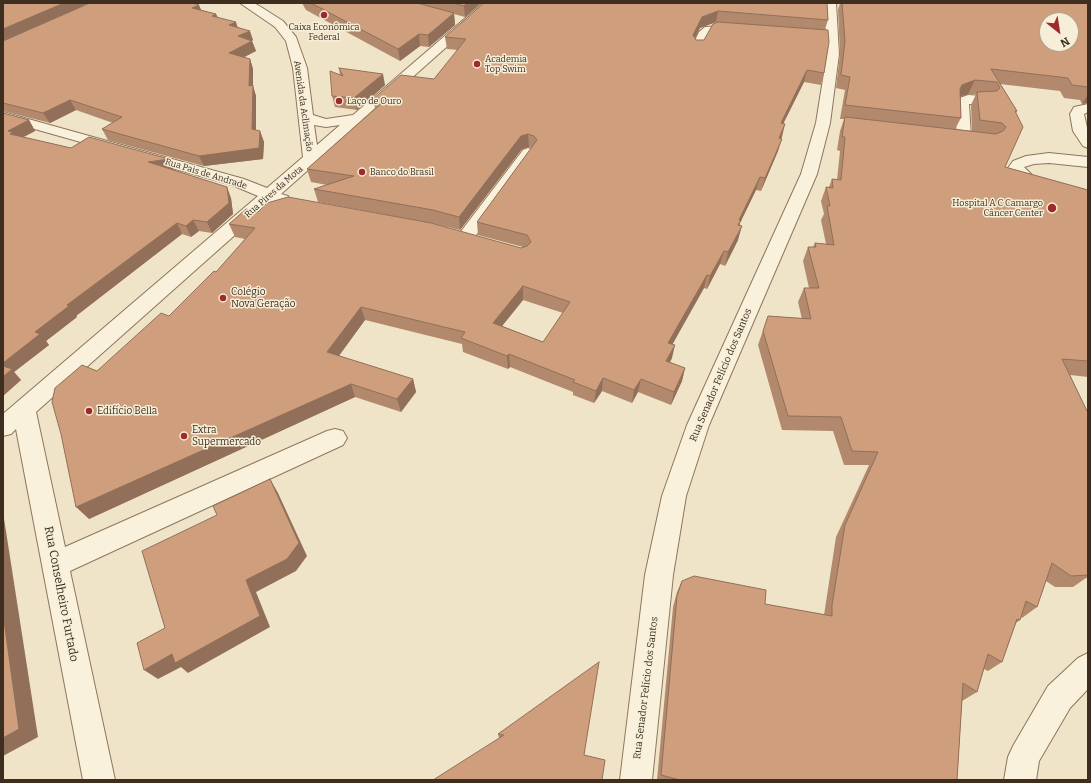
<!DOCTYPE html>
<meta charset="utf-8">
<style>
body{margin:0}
#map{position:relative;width:1091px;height:783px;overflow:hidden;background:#f0e4c8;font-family:Bitter,serif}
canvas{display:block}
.frame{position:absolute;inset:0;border:4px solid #3d2e20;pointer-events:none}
.north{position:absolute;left:1039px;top:12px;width:40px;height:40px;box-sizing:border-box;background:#f7eed8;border:1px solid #ada18e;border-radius:50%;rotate:150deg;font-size:11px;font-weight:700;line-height:16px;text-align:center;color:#3d2e20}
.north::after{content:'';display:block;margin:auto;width:14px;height:18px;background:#9e2a2b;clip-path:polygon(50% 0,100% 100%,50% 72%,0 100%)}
</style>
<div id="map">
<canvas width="1091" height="783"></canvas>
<div class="frame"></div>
<div class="north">N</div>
</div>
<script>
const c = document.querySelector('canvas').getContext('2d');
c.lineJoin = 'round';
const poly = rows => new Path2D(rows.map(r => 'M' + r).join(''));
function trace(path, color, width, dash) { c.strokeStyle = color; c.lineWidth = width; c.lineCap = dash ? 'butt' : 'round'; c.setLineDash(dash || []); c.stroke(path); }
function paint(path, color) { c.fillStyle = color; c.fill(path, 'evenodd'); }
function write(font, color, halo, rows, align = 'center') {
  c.font = font + ' Bitter,serif'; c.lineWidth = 3; c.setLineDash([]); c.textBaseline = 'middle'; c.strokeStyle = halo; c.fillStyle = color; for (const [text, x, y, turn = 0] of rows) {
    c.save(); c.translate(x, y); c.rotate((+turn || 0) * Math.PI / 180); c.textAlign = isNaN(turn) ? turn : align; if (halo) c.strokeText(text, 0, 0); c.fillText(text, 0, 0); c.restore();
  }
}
const minor = poly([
 [240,3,254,3,261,7,283,21,296,37,307,68,313,115,326,119,353,115,483,3,496,3,281,194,288,196,290,200,288,204,282,205,272,202,36,412,65,547,327,431,335,429,343,431,347,438,343,445,70,571,115,780,83,780,16,429,11,434,3,436,3,414,258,196,232,185,3,120,3,112,244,179,267,188,303,157,293,68,286,41,275,27,240,3],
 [314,125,326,127,340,125,317,145,314,125],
 [824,3,836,3,839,54,830,123,817,174,709,425,686,496,673,575,652,780,620,780,645,575,662,496,687,425,801,174,816,123,827,54,824,3],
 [740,25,744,26,746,29,744,32,711,34,702,50,694,50,692,47,699,32,705,27,740,25],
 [968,95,985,96,990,97,992,100,990,103,985,104,969,104,971,138,969,141,964,142,959,141,957,138,955,102,957,99,968,95],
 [1088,104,1088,112,1084,114,1088,132,1088,148,1083,146,1073,131,1070,114,1074,107,1088,104],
 [528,148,533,150,536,153,471,242,465,243,459,242,456,238,459,234,523,150,528,148],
 [1049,153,1088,157,1088,167,1049,163,1034,164,1024,167,1033,176,1088,194,1088,204,1021,182,1008,168,1013,161,1026,156,1049,153],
 [1088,653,1088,689,1070,708,1039,761,1036,780,1004,780,1008,757,1013,746,1048,686,1078,658,1088,653]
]);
const wall = poly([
 [3,3,201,10,216,14,218,18,238,27,253,40,252,41,256,51,243,57,250,59,253,69,253,86,256,96,256,130,260,131,264,142,263,159,204,166,108,140,102,129,113,123,76,110,50,123,3,111],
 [302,3,481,3,465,17,454,14,455,25,429,47,420,46,400,61,306,10],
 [484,3,827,3,828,20,825,29,824,73,821,85,804,82,783,124,781,138,778,151,761,191,756,190,740,223,738,240,725,266,720,264,707,289,704,288,672,344,672,358,670,362,685,368,682,381,671,405,638,392,632,403,602,391,594,403,573,395,573,392,510,367,508,369,463,352,462,344,365,320,339,356,413,379,416,392,401,412,355,397,89,519,97,371,169,316,216,272,245,239,235,237,229,224,258,212,521,248,523,247,478,235,477,222,532,148,529,147,522,149,460,230,435,224,318,202,314,189,327,185,311,182,307,169,375,108,373,99,434,79,458,50,447,49,445,37],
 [716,22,704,40,696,40,695,38,700,28],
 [523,300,563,313,543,342,502,326],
 [840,3,1088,3,1088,103,1082,104,1080,100,1064,98,1060,91,1000,84,1017,111,1016,113,1005,167,1088,190,1088,377,1070,375,1087,411,1088,411,1088,578,1086,578,1073,587,1055,587,1046,581,1037,607,1022,618,1021,617,1020,620,1016,623,1002,662,988,671,984,669,977,692,962,701,962,700,957,780,657,780,673,607,677,592,682,581,765,604,824,615,836,537,869,465,844,465,833,431,782,430,758,345,768,316,802,319,798,302,804,288,809,288,803,261,808,247,813,247,815,243,826,244,821,220,824,214,821,201,826,187,829,187,832,179,837,180,840,151,837,150,840,131,844,119,840,119,845,90,836,88,840,54,838,10],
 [968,94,976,94,971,105,972,131,955,129,961,118,960,96],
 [339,68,385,85,357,110,335,107,332,96,340,75],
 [3,113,29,120,35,131,23,137,71,148,174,170,231,198,233,214,212,233,199,231,191,237,182,234,76,316,77,317,46,341,49,345,14,372,21,380,3,396],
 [498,734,584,755,499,738]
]);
const shadedWall = poly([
 [64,3,89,3,3,41,3,29],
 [467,3,481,3,465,17,464,6],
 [199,5,203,14,192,8],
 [718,11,716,22,700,28,691,46,693,35,702,17],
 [454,13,455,25,429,47,428,35],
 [216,14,220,23,212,16],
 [236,22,239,32,229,25],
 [250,31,253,40,242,46,238,36],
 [419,34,420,46,400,61,398,49],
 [252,41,256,51,233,63,229,53],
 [250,59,253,69,253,86,256,96,256,139,252,129,249,86],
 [807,70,804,82,777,136,781,123],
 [383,74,385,85,357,110,354,98],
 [975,80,968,94,956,98,954,102,962,85],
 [1088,94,1088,103,1082,104],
 [70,100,76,110,50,123,43,113],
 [29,120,35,131,18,140,17,144,8,131],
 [785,124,782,137,776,151,779,138],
 [260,131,264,142,263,159,204,166,199,156],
 [528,134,529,147,522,149,460,230,459,217,521,136],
 [782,139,778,151,761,191,765,178],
 [169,159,174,170,148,162],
 [760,177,756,190,740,223,737,234,739,220],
 [227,187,231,198,233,214,212,233,207,222],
 [193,220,199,231,191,237,186,226],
 [177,223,182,234,76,316,77,317,46,341,49,345,14,372,21,380,3,396,3,363,35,332,67,305],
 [742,226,738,240,725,266,728,252],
 [724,251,720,264,707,289,710,276],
 [707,275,704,288,666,356,668,343],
 [523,286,523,300,494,336,493,323],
 [361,307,365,320,332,365,327,352],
 [675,345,672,358,663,374,666,361],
 [509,354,510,367,508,369,507,356],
 [685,368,682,381,671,405,674,392],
 [603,378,602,391,594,403,596,391],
 [413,379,416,392,401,412,397,399],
 [641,379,638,392,632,403,634,390],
 [351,384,355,397,89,519,76,507],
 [270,479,278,493,307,556,296,571,256,592,270,627,188,673,181,667,158,679,144,670,246,580],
 [3,512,38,737,3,756]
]);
const building = poly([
 [3,3,64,3,3,29,3,3],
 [90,3,192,3,199,5,192,8,216,14,212,16,236,22,229,25,250,31,238,36,252,41,229,53,250,59,249,86,253,85,252,129,260,131,259,148,199,156,102,129,122,117,70,100,43,113,3,103,3,41,90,3],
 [311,3,417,3,454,13,428,35,419,34,398,49,311,3],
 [453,3,467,3,464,6,453,3],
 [484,3,827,3,828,20,718,11,702,17,693,35,696,40,704,40,713,24,718,22,828,30,829,42,824,73,807,70,781,123,785,124,779,138,782,139,765,178,760,177,739,220,741,220,738,225,742,226,728,252,724,251,710,276,707,275,668,343,675,345,666,361,685,368,674,392,641,379,634,390,603,378,596,391,573,382,575,380,509,354,507,356,461,338,465,332,361,307,327,352,413,379,397,399,351,384,76,507,61,434,52,402,55,388,82,365,97,371,161,313,169,316,214,271,216,272,255,228,229,224,246,209,258,212,267,203,288,197,431,223,521,248,527,246,531,242,527,235,477,222,537,140,534,136,528,134,521,136,459,217,433,210,314,189,354,176,307,169,384,101,373,99,401,75,434,79,466,39,445,37,484,3],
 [523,286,570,302,543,342,493,323,523,286],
 [842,3,1088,3,1088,87,1072,85,1068,78,991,69,1017,111,1015,111,1023,127,1005,167,1088,190,1088,361,1062,359,1087,411,1088,411,1088,575,1071,576,1052,563,1037,607,1026,601,1020,620,1017,619,1002,662,988,654,977,692,963,683,957,780,680,780,661,775,677,596,682,581,694,576,766,590,765,604,832,616,832,605,845,525,878,452,852,451,841,417,788,416,763,331,768,316,811,319,804,288,819,288,808,247,816,247,815,243,834,245,827,206,830,206,826,187,833,188,832,179,841,180,845,137,842,137,845,117,996,134,1003,131,1006,127,1002,123,980,120,977,92,997,91,1000,88,997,82,975,80,962,85,960,89,961,118,845,105,850,77,841,75,845,41,842,3],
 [1047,20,1071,20,1071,44,1047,44,1047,20],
 [339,68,383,74,354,98,332,96,330,71,343,76,339,68],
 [3,113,29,120,8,131,13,132,10,134,71,148,89,137,169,159,148,162,227,187,229,203,207,222,193,220,186,226,177,223,67,305,69,306,35,332,40,334,3,363,3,113],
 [3,366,12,369,3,377,3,366],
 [270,479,299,543,287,559,246,580,260,616,175,663,172,654,144,670,137,643,165,628,142,551,217,515,213,506,270,479],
 [3,613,19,729,3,738,3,613],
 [599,662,584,755,605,760,602,780,433,780,504,735,498,734,599,662]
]);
const markers = [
 [324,15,4,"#9e2a2b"],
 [477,64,4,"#9e2a2b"],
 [339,101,4,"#9e2a2b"],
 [362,172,4,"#9e2a2b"],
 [1052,208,5,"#9e2a2b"],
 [223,298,4,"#9e2a2b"],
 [89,411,4,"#9e2a2b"],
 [184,436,4,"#9e2a2b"]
];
const farPoinames = [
 ["Caixa Econômica",324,27,"center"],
 ["Federal",324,37,"center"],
 ["Academia",485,59],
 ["Top Swim",485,69],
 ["Laço de Ouro",347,101],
 ["Banco do Brasil",370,172],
 ["Hospital A C Camargo",1043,203,"right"],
 ["Câncer Center",1043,213,"right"]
];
const farStreetnames = [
 ["Avenida da Aclimação",303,106,82],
 ["Rua Pais de Andrade",206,174,17],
 ["Rua Pires da Mota",274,192,-41]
];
const poiNames = [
 ["Colégio",231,292],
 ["Nova Geração",231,304],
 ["Edifício Bella",97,411],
 ["Extra",192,430],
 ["Supermercado",192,442]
];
const streetNames = [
 ["Rua Senador Felício dos Santos",721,375,-67],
 ["Rua Senador Felício dos Santos",646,688,-83]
];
const nearStreetnames = [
 ["Rua Conselheiro Furtado",61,594,79]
];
trace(minor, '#8d765c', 2);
paint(minor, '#faf1dc');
paint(wall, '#b2896c');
paint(shadedWall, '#916f58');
paint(building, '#cf9f7d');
trace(building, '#916f58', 1);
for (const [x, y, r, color] of markers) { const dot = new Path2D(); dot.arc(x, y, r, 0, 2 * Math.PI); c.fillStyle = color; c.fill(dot); trace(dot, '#f7eed8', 1.5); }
write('9px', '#3d2e20', '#f7eed8', farPoinames, 'left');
write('9px', '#3d2e20', '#f7eed8', farStreetnames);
write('10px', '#3d2e20', '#f7eed8', poiNames, 'left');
write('10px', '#3d2e20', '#f7eed8', streetNames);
write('12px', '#3d2e20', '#f7eed8', nearStreetnames);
</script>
